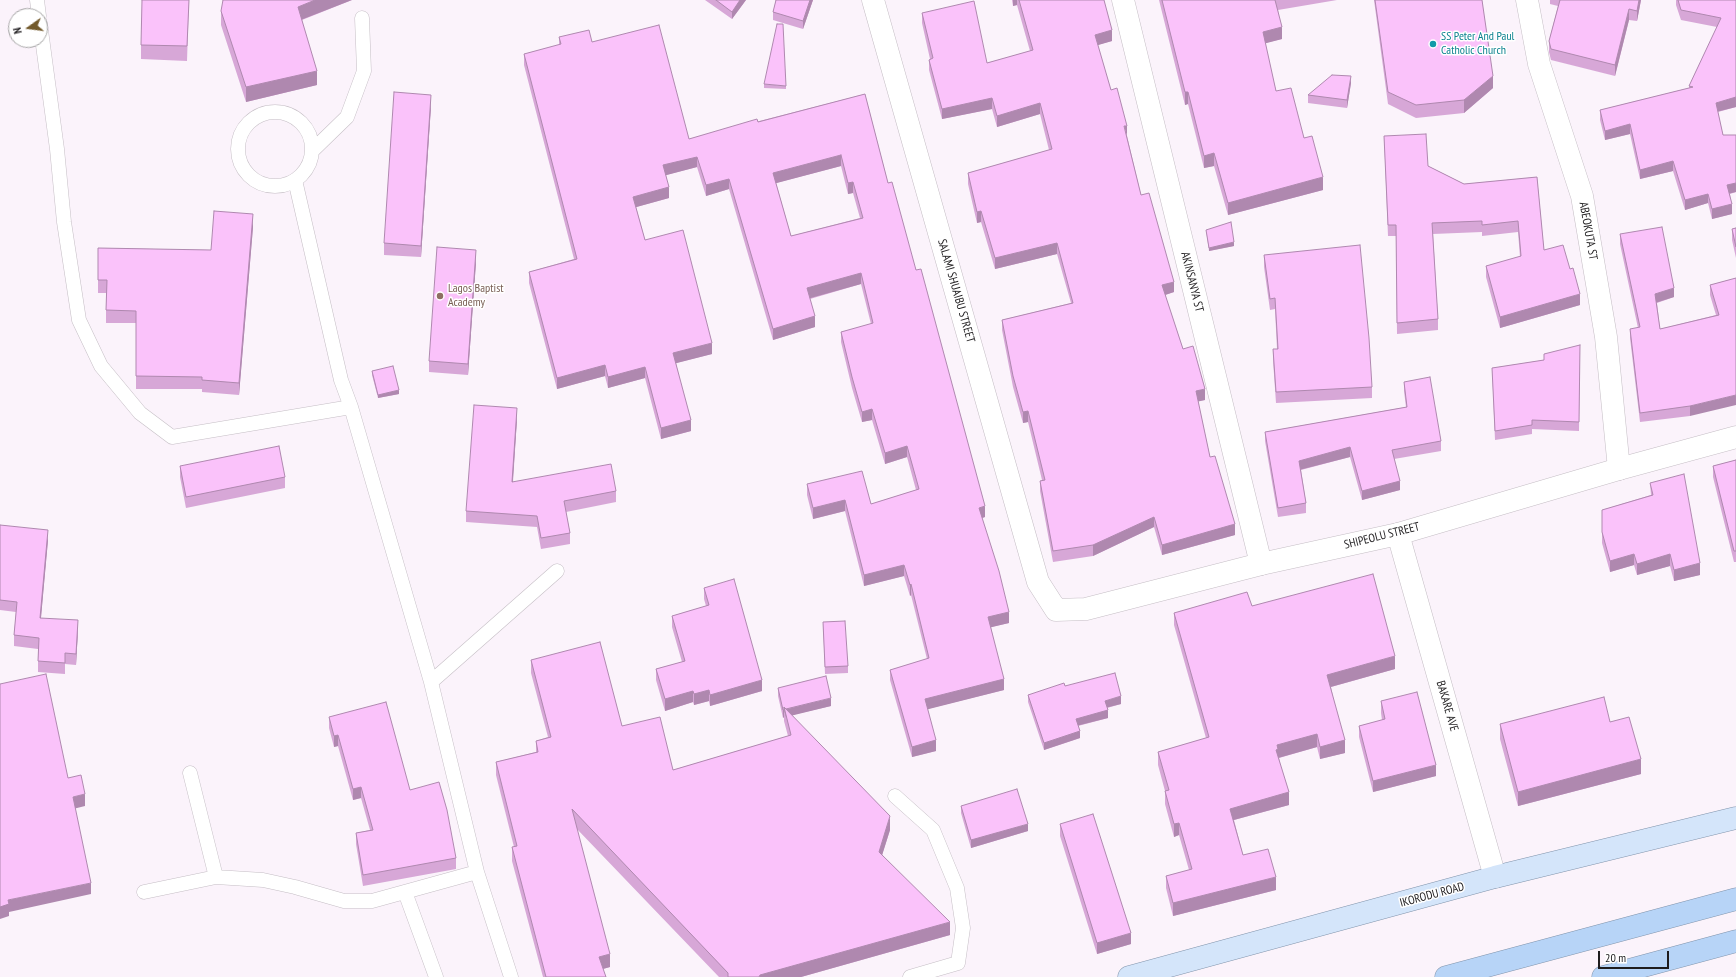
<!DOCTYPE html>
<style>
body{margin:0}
#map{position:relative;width:1736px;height:977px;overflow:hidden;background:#fbf3fb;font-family:"PT Sans Narrow",sans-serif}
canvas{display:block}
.north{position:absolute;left:8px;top:8px;width:40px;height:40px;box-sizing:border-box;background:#fff;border:1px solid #a5a4a5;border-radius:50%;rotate:256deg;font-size:11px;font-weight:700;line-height:16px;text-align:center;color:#1e1c1e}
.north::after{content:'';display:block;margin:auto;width:14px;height:18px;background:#72592a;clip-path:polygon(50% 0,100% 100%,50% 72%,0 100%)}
.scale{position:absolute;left:1598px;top:951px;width:71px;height:18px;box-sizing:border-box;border:2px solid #1e1c1e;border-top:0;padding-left:5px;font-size:12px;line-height:14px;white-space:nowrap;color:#1e1c1e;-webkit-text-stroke:3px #fff;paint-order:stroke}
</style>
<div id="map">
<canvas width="1736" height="977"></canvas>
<div class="north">N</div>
<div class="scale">20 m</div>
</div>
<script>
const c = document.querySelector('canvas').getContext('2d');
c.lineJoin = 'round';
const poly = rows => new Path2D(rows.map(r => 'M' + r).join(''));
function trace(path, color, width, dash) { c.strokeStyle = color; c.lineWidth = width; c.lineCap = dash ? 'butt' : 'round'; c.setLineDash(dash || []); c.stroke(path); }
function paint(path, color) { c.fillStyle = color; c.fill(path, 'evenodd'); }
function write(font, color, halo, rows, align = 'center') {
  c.font = font + ' "PT Sans Narrow",sans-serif'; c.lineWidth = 3; c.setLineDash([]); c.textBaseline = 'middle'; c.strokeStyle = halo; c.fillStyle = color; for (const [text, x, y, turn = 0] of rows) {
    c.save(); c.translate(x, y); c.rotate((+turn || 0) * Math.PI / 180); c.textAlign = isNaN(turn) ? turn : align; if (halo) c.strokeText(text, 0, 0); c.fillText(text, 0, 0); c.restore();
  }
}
const lane = poly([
 [37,0,39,16],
 [40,23,57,149,64,222,79,320,101,366,140,413,172,437,351,407],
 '238 149a37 37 0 1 1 74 0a37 37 0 1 1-74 0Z',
 [312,151,347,117,364,71,362,18],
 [295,180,341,380,351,407,431,682,477,872,511,977],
 [431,682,557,571],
 [190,773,216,877],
 [895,796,933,830,957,888,963,928,958,963,910,977],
 [144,892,216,877,263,880,295,887,344,901,372,901,477,872],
 [405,892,436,977]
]);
const street = poly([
 [1123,0,1261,564],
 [1527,0,1539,64,1582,196,1606,337,1619,469],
 [1398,534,1495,877]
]);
const secondary = poly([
 [873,0,1038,582,1056,610,1086,609,1261,564,1398,534,1619,469,1736,437]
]);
const primary = poly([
 [1129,977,1495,877,1736,818]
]);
const highway = poly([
 [1446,977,1736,899],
 [1603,977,1736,941]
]);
const wall = poly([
 [189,0,187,61,141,59,141,45],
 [352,0,302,20,317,85,246,102,221,25,221,11],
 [705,0,746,0,732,19],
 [776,0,813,0,803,29,773,20,773,12],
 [1012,0,1104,0,1112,41,1097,45,1111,90,1127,136,1141,195,1174,292,1165,295,1183,349,1205,400,1198,401,1210,457,1235,535,1162,555,1154,527,1093,556,1053,562,1040,491,1040,481,1042,480,1028,422,1023,423,1013,387,1002,330,1002,320,1071,303,1057,254,995,269,981,222,977,223,968,184,968,173,1049,150,1040,114,997,127,992,109,942,119,929,70,929,60,930,59,922,23,922,13,987,63,1030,51,1017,5,1013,6],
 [1159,0,1337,0,1278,10,1282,39,1265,43,1276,91,1304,138,1323,190,1228,215,1214,166,1204,168,1188,104,1185,105],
 [1374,0,1482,0,1493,88,1464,113,1416,118,1388,104],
 [1550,0,1641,0,1637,21,1629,20,1615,76,1551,60,1549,52,1549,41,1558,6,1550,4],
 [1676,0,1736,0,1736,107,1718,112,1723,135,1736,135,1736,192,1730,194,1732,214,1712,219,1708,203,1685,210,1673,171,1640,179,1630,134,1605,140,1600,120,1600,110,1689,88,1689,86,1717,27,1681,20,1676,5],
 [559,37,592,42,689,139,865,94,888,183,916,270,985,517,982,518,1009,623,991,627,1004,690,927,709,936,751,912,757,890,680,890,670,927,659,911,595,910,596,904,576,864,586,845,511,813,519,807,495,807,484,871,504,916,490,907,457,885,464,872,420,862,422,852,388,841,342,841,332,871,324,861,284,810,299,815,327,773,340,729,189,706,196,697,167,666,175,669,198,636,207,645,240,712,354,676,363,691,431,661,439,645,378,608,388,605,376,557,389,529,283,529,272,574,259,524,65,524,54,559,45],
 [841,166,848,194,853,193,860,218,791,236,776,183],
 [1351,83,1347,108,1308,103,1308,95],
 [764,84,786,86,786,89,764,88],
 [431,106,421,257,384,255,384,243],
 [1384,136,1428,166,1464,184,1537,177,1544,250,1580,305,1500,328,1486,277,1486,266,1520,257,1518,232,1482,236,1482,232,1433,234,1438,319,1438,330,1397,334,1396,236,1388,236],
 [253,227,239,395,202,392,202,389,136,389,136,323,106,323,106,293,98,293,98,248,211,250],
 [1736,228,1736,258,1732,240,1732,229],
 [1206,230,1234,246,1209,251],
 [1620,234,1674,297,1657,303,1660,329,1716,315,1710,295,1710,285,1736,278,1690,416,1640,422,1630,338,1630,329,1638,328,1620,244],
 [1264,255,1372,387,1372,398,1276,403,1273,360,1273,349,1277,349,1275,309,1270,310,1264,267],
 [476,262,468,375,429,372,429,361],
 [1580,345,1579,431,1532,429,1532,434,1495,440,1492,368,1544,360],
 [372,371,399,394,378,398,372,375],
 [1404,382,1441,441,1441,451,1394,459,1400,490,1362,500,1350,457,1301,470,1306,503,1306,513,1278,517,1265,441,1265,432,1406,407,1404,391],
 [517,419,513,482,616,491,616,502,566,512,570,533,570,544,541,549,537,527,466,522,466,511],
 [1736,460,1736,562,1734,562,1713,477,1713,466],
 [180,466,285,477,285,488,186,508,180,477],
 [1650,483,1700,575,1674,581,1670,566,1637,575,1634,565,1610,572,1602,543,1602,510,1651,495],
 [0,525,48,540,41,618,78,630,76,665,65,664,65,674,38,672,38,649,14,646,14,635,16,612,0,610],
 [704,588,762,691,710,706,709,701,694,705,693,702,665,711,656,680,656,669,682,662,672,627,672,616,706,606,704,599],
 [1174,613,1395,669,1331,687,1345,753,1320,759,1317,747,1279,758,1289,805,1234,820,1243,855,1276,890,1173,916,1166,888,1166,876,1189,870,1179,835,1174,837,1165,804,1165,791,1158,765,1158,752,1206,738,1174,625],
 [823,622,848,666,848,673,825,674],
 [531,660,622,726,673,770,788,736,784,721,784,717,783,718,778,696,778,688,831,706,792,715,890,830,882,855,950,935,801,977,719,977,576,828,610,967,603,969,606,977,543,977,512,861,512,847,514,847,496,775,496,762,536,752,536,741,548,737,531,673],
 [1065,686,1121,704,1107,708,1108,718,1078,726,1080,738,1044,750,1028,702,1028,695],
 [1381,701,1436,776,1373,792,1359,737,1359,726,1382,720,1381,713],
 [329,717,410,790,456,858,456,869,363,886,356,844,356,833,370,830,361,798,353,800,338,746,334,747,329,728],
 [1610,722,1641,774,1518,806,1500,739,1500,724],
 [961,806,1028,831,971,848,961,813],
 [1060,824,1131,944,1097,954,1060,836]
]);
const shadedWall = poly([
 [315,0,352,0,298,21,298,7],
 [740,0,746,0,732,19,732,12],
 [810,0,813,0,803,29,803,21],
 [1013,0,1017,0,1017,5,1013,6],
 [1639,0,1641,0,1637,21,1637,11],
 [1629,9,1629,20,1615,76,1615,65],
 [1282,27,1282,39,1263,44,1263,32],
 [1112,30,1112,41,1095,46,1095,35],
 [317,71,317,85,246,102,246,87],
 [1351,76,1351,83,1347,108,1347,100],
 [1493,76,1493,88,1464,113,1464,100],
 [1185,92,1188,92,1188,104,1185,105],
 [431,95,431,106,421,257,421,246],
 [1736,97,1736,107,1716,112,1716,103],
 [992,98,992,109,942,119,942,109],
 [1040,103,1040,114,997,127,997,116],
 [1630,124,1630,134,1605,140,1605,131],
 [1124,126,1127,126,1127,136],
 [1214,153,1214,166,1204,168,1204,156],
 [841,155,841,166,773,184,773,173],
 [697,157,697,167,663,176,663,165],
 [1673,161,1673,171,1640,179,1640,170],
 [1323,177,1323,190,1228,215,1228,203],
 [729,179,729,189,706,196,706,185],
 [853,182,853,193,848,194,848,183],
 [1736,183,1736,192,1727,194,1727,185],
 [669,187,669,198,633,208,633,197],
 [1708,194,1708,203,1685,210,1685,200],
 [1732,204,1732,214,1712,219,1712,209],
 [981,211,981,222,977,223,977,212],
 [253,214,253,227,239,395,239,383],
 [1234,242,1234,246,1209,251,1209,248],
 [1057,243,1057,254,995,269,995,258],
 [476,250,476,262,468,375,468,364],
 [861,273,861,284,807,299,807,288],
 [1174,282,1174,292,1162,296,1162,285],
 [1674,288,1674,297,1655,303,1655,294],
 [1580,294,1580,305,1500,328,1500,317],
 [815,316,815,327,773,340,773,329],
 [712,343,712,354,673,364,673,353],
 [605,365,605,376,557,389,557,378],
 [645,367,645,378,608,388,608,377],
 [1205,389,1205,400,1196,402,1196,391],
 [399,390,399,394,378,398,378,395],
 [1736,395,1736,405,1690,416,1690,406],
 [517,408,517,419,512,493,512,482],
 [872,409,872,420,862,422,862,412],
 [1028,411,1028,422,1023,423,1023,412],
 [691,420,691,431,661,439,661,428],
 [907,446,907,457,885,464,885,453],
 [1350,447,1350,457,1299,470,1299,461],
 [1400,481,1400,490,1362,500,1362,491],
 [845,500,845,511,813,519,813,508],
 [985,506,985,517,979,519,979,508],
 [1154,517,1154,527,1093,556,1093,545],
 [1235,524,1235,535,1162,555,1162,545],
 [48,530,48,540,40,628,40,618],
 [1634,554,1634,565,1610,572,1610,561],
 [1670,554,1670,566,1637,575,1637,564],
 [1700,563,1700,575,1674,581,1674,570],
 [904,565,904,576,864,586,864,575],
 [911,584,911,595,910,596,910,585],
 [1009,612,1009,623,988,628,988,617],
 [78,620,78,630,76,665,76,654],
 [1395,656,1395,669,1327,688,1327,675],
 [1004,679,1004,690,925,710,925,699],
 [762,680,762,691,710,706,710,695],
 [709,690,709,701,694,705,694,694],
 [693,691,693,702,665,711,665,699],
 [1121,696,1121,704,1105,708,1105,701],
 [831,698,831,706,786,717,784,710],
 [783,710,784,710,784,717,783,718],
 [1108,710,1108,718,1076,726,1076,719],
 [1080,731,1080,738,1044,750,1044,743],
 [1317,734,1317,747,1278,758,1276,750,1277,745],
 [338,735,338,746,334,747,334,736],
 [936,740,936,751,912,757,912,747],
 [1345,740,1345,753,1320,759,1320,747],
 [1641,759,1641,774,1518,806,1518,792],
 [1436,765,1436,776,1373,792,1373,781],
 [361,787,361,798,353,800,353,789],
 [1289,792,1289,805,1230,821,1230,809],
 [85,794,85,806,73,809,73,797],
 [890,816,890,830,879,865,879,852],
 [1179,823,1179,835,1174,837,1174,824],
 [1028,824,1028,831,971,848,971,840],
 [1276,877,1276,890,1173,916,1173,903],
 [91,883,91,894,9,912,9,916,0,919,0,907,8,900],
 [950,922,950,935,801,977,759,977,760,975],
 [1131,933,1131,944,1097,954,1097,943],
 [610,954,610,967,599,970,599,957]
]);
const building = poly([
 [142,0,189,0,187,46,141,45,142,0],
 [223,0,315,0,298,7,317,71,246,87,221,11,223,0],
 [716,0,740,0,732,12,716,0],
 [776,0,810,0,803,21,773,12,776,0],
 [1019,0,1104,0,1112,30,1095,35,1111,90,1117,88,1127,126,1124,126,1141,195,1149,193,1174,282,1162,285,1183,349,1193,346,1205,389,1196,391,1210,457,1215,456,1235,524,1162,545,1154,517,1093,545,1053,551,1040,481,1045,480,1028,411,1023,412,1013,376,1002,320,1073,303,1057,243,995,258,981,211,977,212,968,173,1052,149,1040,103,997,116,992,98,942,109,929,60,933,58,922,13,974,1,987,63,1033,50,1019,0],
 [1162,0,1275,0,1282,27,1263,32,1276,91,1291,88,1304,138,1312,136,1323,177,1228,203,1214,153,1204,156,1188,92,1185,92,1162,0],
 [1375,0,1482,0,1493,76,1464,100,1416,105,1388,92,1375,0],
 [1560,0,1639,0,1637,11,1629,9,1615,65,1551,49,1549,41,1560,0],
 [1678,0,1736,0,1736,97,1716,103,1723,135,1736,135,1736,183,1727,185,1732,204,1712,209,1708,194,1685,200,1673,161,1640,170,1630,124,1605,131,1600,110,1693,87,1689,86,1721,18,1681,10,1678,0],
 [777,24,783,24,786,86,764,84,777,24],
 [659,25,689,139,757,119,758,122,865,94,888,183,892,182,916,270,921,269,985,506,979,508,999,571,1009,612,988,617,1004,679,925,699,936,740,912,747,890,670,929,658,911,584,910,585,904,565,864,575,845,500,813,508,807,484,862,471,871,504,919,489,907,446,885,453,872,409,862,412,852,377,841,332,873,323,861,273,807,288,815,316,773,329,729,179,706,185,697,157,663,165,669,187,633,197,645,240,683,230,712,343,673,353,691,420,661,428,645,367,608,377,605,365,557,378,529,272,577,259,524,54,561,44,559,37,589,30,592,42,659,25],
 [841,155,848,183,853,182,863,218,791,236,773,173,841,155],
 [1332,75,1351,76,1347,100,1308,95,1332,75],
 [394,92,431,95,421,246,384,243,394,92],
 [1426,134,1428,166,1464,184,1537,177,1544,250,1563,245,1570,269,1573,268,1580,294,1500,317,1486,266,1521,256,1518,221,1482,225,1482,221,1432,223,1438,319,1397,323,1396,225,1388,225,1384,136,1426,134],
 [214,211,253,214,239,383,202,380,202,377,136,376,136,311,106,310,107,280,98,280,98,248,211,250,214,211],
 [1231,222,1234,242,1209,248,1206,230,1231,222],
 [1662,227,1674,288,1655,294,1660,329,1719,315,1710,285,1736,278,1736,395,1690,406,1640,413,1630,329,1640,327,1620,234,1662,227],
 [1736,228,1736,247,1732,229,1736,228],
 [1360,245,1369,338,1372,387,1276,392,1273,349,1278,349,1275,298,1270,299,1264,255,1360,245],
 [437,247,476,250,468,364,429,361,437,247],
 [1580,345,1579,422,1532,420,1532,425,1495,431,1492,368,1544,360,1544,354,1580,345],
 [393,366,399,390,378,395,372,371,393,366],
 [1430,377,1441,441,1392,450,1400,481,1362,491,1350,447,1299,461,1306,503,1278,508,1265,432,1407,407,1404,382,1430,377],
 [474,405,517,408,512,482,611,464,616,491,564,501,570,533,541,538,537,516,466,511,474,405],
 [279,446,285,477,186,497,180,466,279,446],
 [1736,460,1736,551,1734,551,1713,466,1736,460],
 [1684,474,1700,563,1674,570,1670,554,1637,564,1634,554,1610,561,1602,532,1602,510,1653,495,1650,483,1684,474],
 [0,525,48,530,40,618,78,620,76,654,65,653,65,663,38,661,39,638,14,635,17,602,0,600,0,525],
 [1373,574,1395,656,1327,675,1345,740,1320,747,1317,734,1277,745,1278,749,1276,750,1289,792,1230,809,1243,855,1268,849,1276,877,1173,903,1166,876,1192,869,1179,823,1174,824,1165,791,1169,790,1158,752,1209,737,1174,613,1247,592,1252,606,1373,574],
 [734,579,762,680,710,695,709,690,694,694,693,691,665,699,656,669,685,661,672,616,709,605,704,588,734,579],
 [845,621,848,666,825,667,823,622,845,621],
 [600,642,622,726,660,717,673,770,791,735,784,707,890,816,879,852,950,922,760,975,759,977,728,977,728,973,572,809,610,954,599,957,606,977,546,977,512,847,517,846,496,762,538,752,536,741,551,737,531,660,600,642],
 [1115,673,1121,696,1105,701,1108,710,1076,719,1080,731,1044,743,1028,695,1064,683,1065,686,1115,673],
 [46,674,68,778,81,775,85,794,73,797,91,883,8,900,9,904,0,907,0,684,46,674],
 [826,676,831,698,786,709,784,707,784,710,783,710,778,688,826,676],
 [1417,692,1436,765,1373,781,1359,726,1385,719,1381,701,1417,692],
 [1604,697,1610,722,1629,717,1641,759,1518,792,1500,724,1604,697],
 [386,702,410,790,439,782,447,810,456,858,363,875,356,833,373,830,361,787,353,789,338,735,334,736,329,717,386,702],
 [1017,789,1028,824,971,840,961,806,1017,789],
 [1093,814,1131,933,1097,943,1060,824,1093,814]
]);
const markers = [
 [1433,44,4,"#0f9aa8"],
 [440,296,4,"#8d6e63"]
];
const cultureNames = [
 ["SS Peter And Paul",1441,37],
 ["Catholic Church",1441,51]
];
const streetNames = [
 ["ABEOKUTA ST",1588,231,80],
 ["AKINSANYA ST",1192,282,76],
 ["SALAMI SHUAIBU STREET",956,291,74],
 ["SHIPEOLU STREET",1382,536,-14],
 ["BAKARE AVE",1447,706,74],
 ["IKORODU ROAD",1432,895,-15]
];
const educationNames = [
 ["Lagos Baptist",448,289],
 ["Academy",448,303]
];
trace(lane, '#c5bec5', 15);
trace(street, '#c5bec5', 23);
trace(secondary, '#c5bec5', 23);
trace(primary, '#8194ab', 23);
trace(highway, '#8194ab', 23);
trace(lane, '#fff', 14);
trace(street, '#fff', 22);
trace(secondary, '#fff', 22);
trace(primary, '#d4e5fa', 22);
trace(highway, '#b7d4f7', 22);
paint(wall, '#d7a7d7');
paint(shadedWall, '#af88af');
paint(building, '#fac2fa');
trace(building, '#af88af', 1);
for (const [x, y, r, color] of markers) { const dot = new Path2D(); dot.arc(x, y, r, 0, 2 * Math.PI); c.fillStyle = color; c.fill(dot); trace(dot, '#fff', 1.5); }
write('12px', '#0d838f', '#fff', cultureNames, 'left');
write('12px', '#1e1c1e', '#fff', streetNames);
write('12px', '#785e54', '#fff', educationNames, 'left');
</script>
